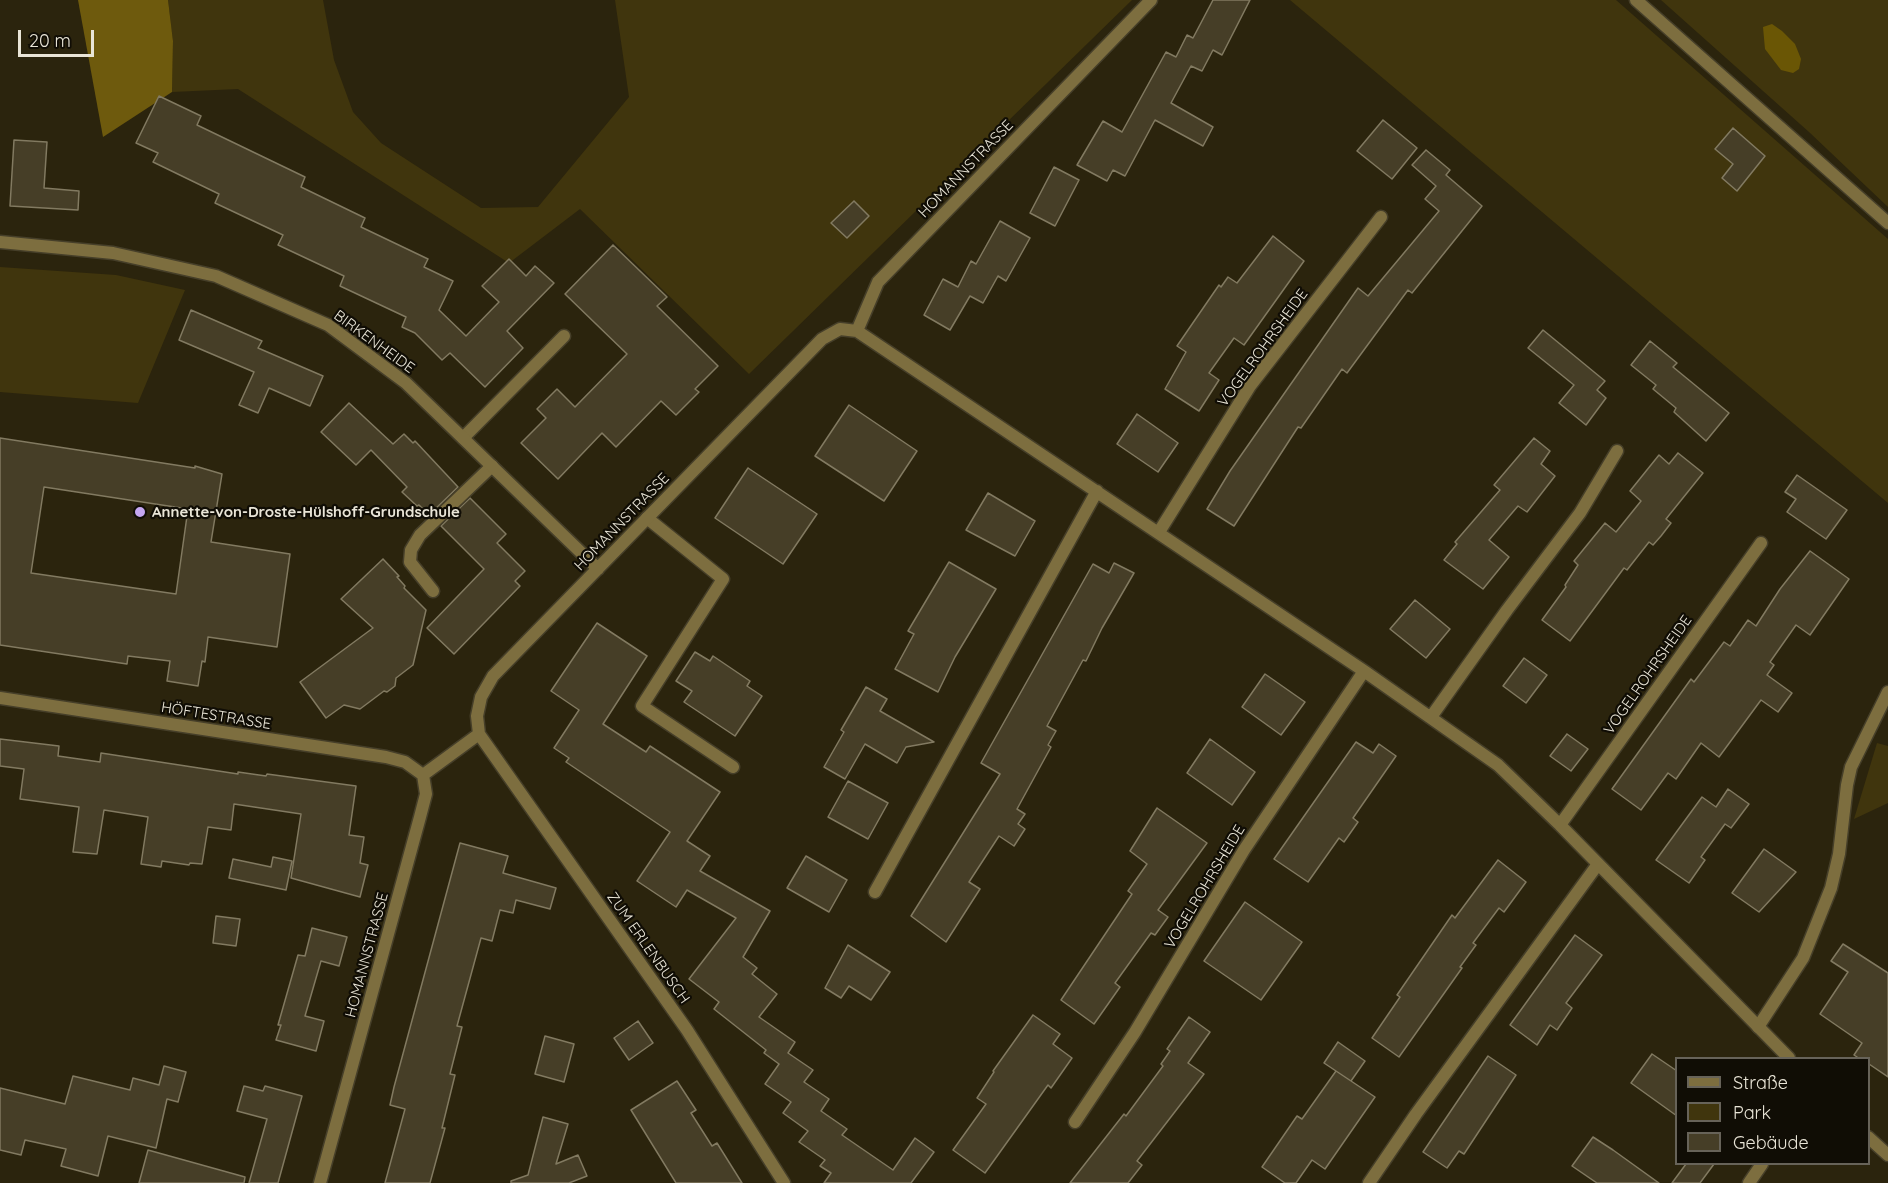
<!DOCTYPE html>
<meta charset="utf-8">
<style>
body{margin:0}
#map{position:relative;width:1888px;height:1183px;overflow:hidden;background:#2b240d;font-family:Quicksand,sans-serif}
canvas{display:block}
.legend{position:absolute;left:1675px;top:1057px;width:195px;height:108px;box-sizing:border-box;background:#100d05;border:2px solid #676359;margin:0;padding:8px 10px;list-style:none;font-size:18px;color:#e9e5d7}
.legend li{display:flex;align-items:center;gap:12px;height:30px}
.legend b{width:30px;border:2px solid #676359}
.scale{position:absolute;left:18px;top:30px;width:76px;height:27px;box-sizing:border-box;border:3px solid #e9e5d7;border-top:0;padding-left:8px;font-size:18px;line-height:21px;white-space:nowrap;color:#e9e5d7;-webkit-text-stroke:4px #100d05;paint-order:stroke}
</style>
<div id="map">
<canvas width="1888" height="1183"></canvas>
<ul class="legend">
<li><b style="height:8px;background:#7d6e3f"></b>Straße</li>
<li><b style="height:16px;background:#40350d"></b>Park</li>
<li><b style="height:16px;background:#463e27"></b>Gebäude</li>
</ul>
<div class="scale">20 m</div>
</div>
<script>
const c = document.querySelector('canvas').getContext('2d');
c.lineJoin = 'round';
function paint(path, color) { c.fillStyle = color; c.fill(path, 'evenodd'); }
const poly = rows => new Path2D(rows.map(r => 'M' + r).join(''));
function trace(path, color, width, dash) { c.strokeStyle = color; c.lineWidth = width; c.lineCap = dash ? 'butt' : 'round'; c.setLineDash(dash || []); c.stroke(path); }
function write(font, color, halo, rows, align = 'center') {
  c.font = font + ' Quicksand,sans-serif'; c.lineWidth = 4.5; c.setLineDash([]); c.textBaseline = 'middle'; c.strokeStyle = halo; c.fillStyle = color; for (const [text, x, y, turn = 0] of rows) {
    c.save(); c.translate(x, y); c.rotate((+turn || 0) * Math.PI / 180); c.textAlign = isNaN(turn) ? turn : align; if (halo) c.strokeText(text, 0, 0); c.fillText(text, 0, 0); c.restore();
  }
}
const green = poly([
 [168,0,323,0,334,60,353,112,381,143,481,208,538,207,629,97,615,0,1132,0,749,374,580,209,509,263,238,89,172,92,173,41],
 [1290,0,1616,0,1888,239,1888,503],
 [1661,0,1888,0,1888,207,1809,132],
 [0,267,116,275,185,290,138,403,0,392],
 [1877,743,1888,746,1888,803,1854,819]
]);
const forest = poly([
 [78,0,168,0,173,41,172,92,103,137]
]);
const water = poly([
 [1772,24,1782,31,1795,44,1801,59,1799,69,1793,73,1781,70,1765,49,1763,27]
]);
const building = poly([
 [1213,0,1250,0,1222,55,1213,50,1202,71,1191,66,1171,103,1213,127,1203,146,1155,120,1125,176,1113,170,1107,181,1077,165,1103,121,1122,132,1166,52,1176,57,1187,35,1193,38,1213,0],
 [159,96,201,116,197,125,305,177,301,187,365,218,361,227,428,259,424,267,453,281,439,310,466,336,499,302,482,286,509,259,526,276,535,266,554,283,507,331,523,348,485,387,450,353,442,360,415,333,402,327,406,317,340,286,344,276,278,245,283,235,215,203,219,194,153,162,158,153,136,143,159,96],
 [1383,120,1417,148,1392,179,1357,151,1383,120],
 [1733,128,1765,156,1737,191,1722,178,1733,164,1715,149,1733,128],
 [14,140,47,142,44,188,79,191,78,210,10,206,14,140],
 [1426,150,1450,170,1446,175,1482,206,1412,293,1408,290,1347,373,1342,369,1301,428,1298,427,1234,526,1207,509,1230,471,1358,288,1368,296,1439,211,1425,199,1436,186,1412,165,1426,150],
 [1054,167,1079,180,1055,226,1030,213,1054,167],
 [854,201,869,216,847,238,831,223,854,201],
 [1000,221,1030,238,1006,281,998,276,983,303,970,296,950,330,924,315,943,279,958,287,971,261,976,264,1000,221],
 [1273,236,1304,261,1244,345,1234,338,1209,373,1219,380,1199,411,1165,389,1186,352,1177,346,1219,285,1221,287,1228,277,1237,283,1273,236],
 [613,245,667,297,657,306,718,366,695,389,699,392,676,415,661,401,616,447,602,433,558,479,521,443,546,418,537,409,557,389,575,407,627,354,565,294,613,245],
 [191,310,262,341,258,348,323,376,310,406,269,388,258,413,239,405,254,372,179,340,191,310],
 [1543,330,1605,381,1597,390,1606,398,1586,425,1559,403,1574,385,1528,348,1543,330],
 [1650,341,1677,363,1673,367,1729,413,1706,441,1674,412,1676,408,1653,389,1656,385,1631,365,1650,341],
 [349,403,393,444,404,434,413,443,415,441,458,487,429,515,419,505,417,506,402,492,407,487,371,450,356,465,321,432,349,403],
 [849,405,917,451,884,501,815,456,849,405],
 [1137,414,1178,443,1158,472,1117,444,1137,414],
 [0,438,195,468,195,466,222,474,211,542,290,554,277,647,208,637,205,662,202,661,198,686,167,681,170,661,128,656,127,664,0,645,0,438],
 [44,487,188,509,176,594,31,573,44,487],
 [1534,438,1550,451,1541,464,1555,476,1527,512,1518,506,1489,540,1509,557,1483,589,1444,560,1457,544,1455,542,1500,490,1494,485,1534,438],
 [1678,453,1703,473,1666,519,1671,523,1661,536,1653,545,1649,542,1627,570,1624,568,1570,641,1542,620,1566,587,1565,585,1578,565,1574,561,1605,523,1616,532,1641,501,1630,491,1659,455,1669,464,1678,453],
 [748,468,817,514,783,564,715,518,748,468],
 [1797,475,1847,510,1826,539,1787,512,1796,499,1785,492,1797,475],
 [988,493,1035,521,1015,556,966,530,988,493],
 [470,498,506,534,497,543,525,571,515,581,520,586,454,654,427,628,484,569,441,526,470,498],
 [1810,551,1849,579,1810,635,1796,625,1770,662,1774,665,1767,675,1792,693,1778,712,1761,700,1719,757,1701,743,1676,779,1668,773,1641,810,1612,789,1691,679,1694,682,1724,642,1730,646,1748,620,1756,626,1780,589,1810,551],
 [383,559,399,576,397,577,405,586,404,588,426,610,413,665,396,678,395,686,387,692,384,691,360,709,344,705,326,718,300,682,373,628,341,599,383,559],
 [949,562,996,589,955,657,938,692,895,669,914,634,908,631,949,562],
 [1114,563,1134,573,1102,628,1086,661,1083,660,1047,726,1056,731,1048,745,1051,747,1017,809,1025,814,1018,824,1025,829,1014,846,999,836,969,882,980,889,946,942,911,916,1000,774,981,763,1093,564,1109,573,1114,563],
 [1415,600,1450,629,1426,658,1390,629,1415,600],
 [597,623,647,656,603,724,646,752,650,746,720,792,687,841,710,856,700,871,770,911,743,957,757,968,752,974,777,994,759,1017,795,1042,788,1053,813,1070,804,1082,829,1099,821,1111,847,1129,842,1135,893,1170,915,1138,934,1152,911,1183,824,1183,831,1173,820,1166,825,1160,799,1142,808,1131,783,1113,791,1102,765,1084,779,1064,764,1053,766,1050,714,1009,719,1002,689,979,736,918,687,890,676,907,637,881,670,832,566,762,569,758,554,748,579,710,551,691,597,623],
 [695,652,710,661,713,656,750,681,747,686,762,696,735,736,684,702,692,691,676,681,695,652],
 [1524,658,1547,675,1526,703,1503,686,1524,658],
 [1265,674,1305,702,1281,735,1242,707,1265,674],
 [866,687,887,699,880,711,934,742,906,747,897,763,865,744,845,779,824,767,844,732,841,730,866,687],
 [1567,734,1588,749,1571,771,1550,756,1567,734],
 [0,739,59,746,58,756,100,762,101,753,238,774,238,772,266,776,267,774,356,786,349,835,364,837,360,863,368,865,360,897,291,878,301,814,234,804,231,830,208,827,202,864,190,863,189,865,162,861,161,867,141,864,148,817,104,810,97,854,73,852,79,807,20,799,24,769,0,766,0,739],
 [1210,739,1255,772,1232,805,1187,773,1210,739],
 [1356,742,1373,753,1379,744,1396,756,1353,818,1358,822,1344,842,1339,838,1308,882,1274,859,1356,742],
 [848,781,888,803,868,839,828,817,848,781],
 [1728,789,1749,804,1731,828,1725,824,1701,857,1705,860,1689,883,1656,860,1702,797,1716,807,1728,789],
 [1157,808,1207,843,1158,910,1168,917,1155,935,1151,933,1115,983,1120,987,1094,1024,1061,1000,1132,894,1128,891,1147,864,1130,851,1157,808],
 [460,843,508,856,503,873,556,888,550,909,516,900,513,913,500,910,492,941,481,938,457,1026,462,1027,450,1074,455,1075,442,1128,445,1128,430,1183,385,1183,405,1109,390,1105,394,1087,460,843],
 [1764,849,1796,872,1759,912,1732,893,1764,849],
 [806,856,847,880,829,912,787,888,806,856],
 [273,857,292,861,286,890,229,878,233,859,271,867,273,857],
 [1498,860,1526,882,1504,912,1499,908,1473,943,1476,945,1460,967,1462,968,1399,1057,1372,1038,1400,997,1397,995,1452,915,1455,918,1498,860],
 [1245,902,1302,942,1261,1000,1204,961,1245,902],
 [216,916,240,919,236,946,213,943,216,916],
 [312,928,347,937,339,966,321,961,305,1016,324,1021,316,1051,276,1040,281,1025,278,1025,298,955,305,956,312,928],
 [1575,935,1602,955,1566,1003,1572,1008,1557,1030,1550,1025,1537,1045,1510,1025,1575,935],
 [1843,944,1888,973,1888,1077,1869,1064,1869,1059,1860,1059,1854,1055,1862,1043,1820,1014,1848,972,1831,961,1843,944],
 [848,945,890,972,871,1000,849,986,841,998,825,988,848,945],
 [1033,1015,1060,1034,1053,1044,1072,1058,1051,1088,1048,1085,985,1173,953,1150,986,1104,977,1098,994,1072,993,1071,1033,1015],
 [1189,1017,1210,1032,1188,1063,1204,1074,1137,1161,1142,1165,1128,1183,1070,1183,1124,1114,1126,1116,1163,1066,1161,1064,1170,1051,1167,1049,1189,1017],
 [638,1021,653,1043,629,1060,614,1038,638,1021],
 [545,1036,574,1044,564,1082,535,1074,545,1036],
 [1338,1042,1365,1061,1351,1081,1324,1063,1338,1042],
 [1652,1054,1677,1071,1677,1116,1631,1083,1652,1054],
 [1488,1056,1516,1075,1464,1154,1459,1151,1447,1168,1423,1152,1488,1056],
 [164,1066,186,1072,178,1102,167,1099,156,1148,108,1136,98,1176,61,1166,66,1149,25,1140,21,1155,0,1150,0,1088,65,1104,73,1076,130,1090,133,1078,159,1085,164,1066],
 [1336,1071,1375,1097,1325,1169,1312,1160,1296,1183,1285,1183,1262,1167,1297,1116,1302,1119,1336,1071],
 [677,1081,696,1110,691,1113,712,1146,717,1143,742,1183,676,1183,631,1110,677,1081],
 [244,1086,263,1091,265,1086,302,1096,278,1183,249,1183,267,1119,237,1111,244,1086],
 [543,1117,568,1124,556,1164,578,1155,587,1176,569,1183,511,1183,511,1181,528,1175,543,1117],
 [1593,1137,1613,1150,1659,1183,1597,1183,1572,1166,1593,1137],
 [148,1150,245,1177,244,1183,139,1183,148,1150],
 [1686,1164,1714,1164,1700,1183,1672,1183,1686,1164]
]);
const service = poly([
 [1636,0,1888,223],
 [463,438,564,336],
 [647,518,723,579,642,706,733,767],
 [433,591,410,562,411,550,420,535,492,466],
 [1758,1027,1803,958,1831,888,1839,854,1847,785,1851,767,1888,692]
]);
const minor = poly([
 [0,242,113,253,216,276,328,325,406,383,598,569],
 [857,331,878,282,1151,0],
 [1159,532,1250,386,1381,217],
 [0,698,386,757,405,762,423,775],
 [1431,717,1507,610,1580,513,1617,451],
 [479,734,687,1030,784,1183],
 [1560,825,1761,543],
 [875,892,1097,491],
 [1075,1122,1135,1032,1244,850,1364,671],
 [1868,1137,1888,1155],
 [320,1183,420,817,426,794,423,775,479,734,477,716,481,697,493,676,822,339,840,329,857,331,1364,671,1498,765,1560,825,1789,1058],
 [1369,1183,1416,1114,1598,864],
 [1749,1183,1762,1164]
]);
const markers = [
 [140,512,6,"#c5a7f1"]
];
const streetNames = [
 ["HOMANNSTRASSE",966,169,-46],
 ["BIRKENHEIDE",374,342,36],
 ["VOGELROHRSHEIDE",1263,348,-54],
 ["HOMANNSTRASSE",622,522,-46],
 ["VOGELROHRSHEIDE",1648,675,-55],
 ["HÖFTESTRASSE",216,716,9],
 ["VOGELROHRSHEIDE",1205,887,-59],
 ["ZUM ERLENBUSCH",648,948,55],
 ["HOMANNSTRASSE",367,955,-75]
];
const poiNames = [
 ["Annette-von-Droste-Hülshoff-Grundschule",152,512]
];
paint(green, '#40350d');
paint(forest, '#6e5a0d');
paint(water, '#6a5605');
paint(building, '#463e27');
trace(building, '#827a61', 1.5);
trace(service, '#463f29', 15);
trace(minor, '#463f29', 15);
trace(service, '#7d6e3f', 12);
trace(minor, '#7d6e3f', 12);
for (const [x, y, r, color] of markers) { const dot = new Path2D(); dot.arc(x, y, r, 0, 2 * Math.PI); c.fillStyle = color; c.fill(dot); trace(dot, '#100d05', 2); }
write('15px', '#e9e5d7', '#100d05', streetNames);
write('bold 15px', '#e9e5d7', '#100d05', poiNames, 'left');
</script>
